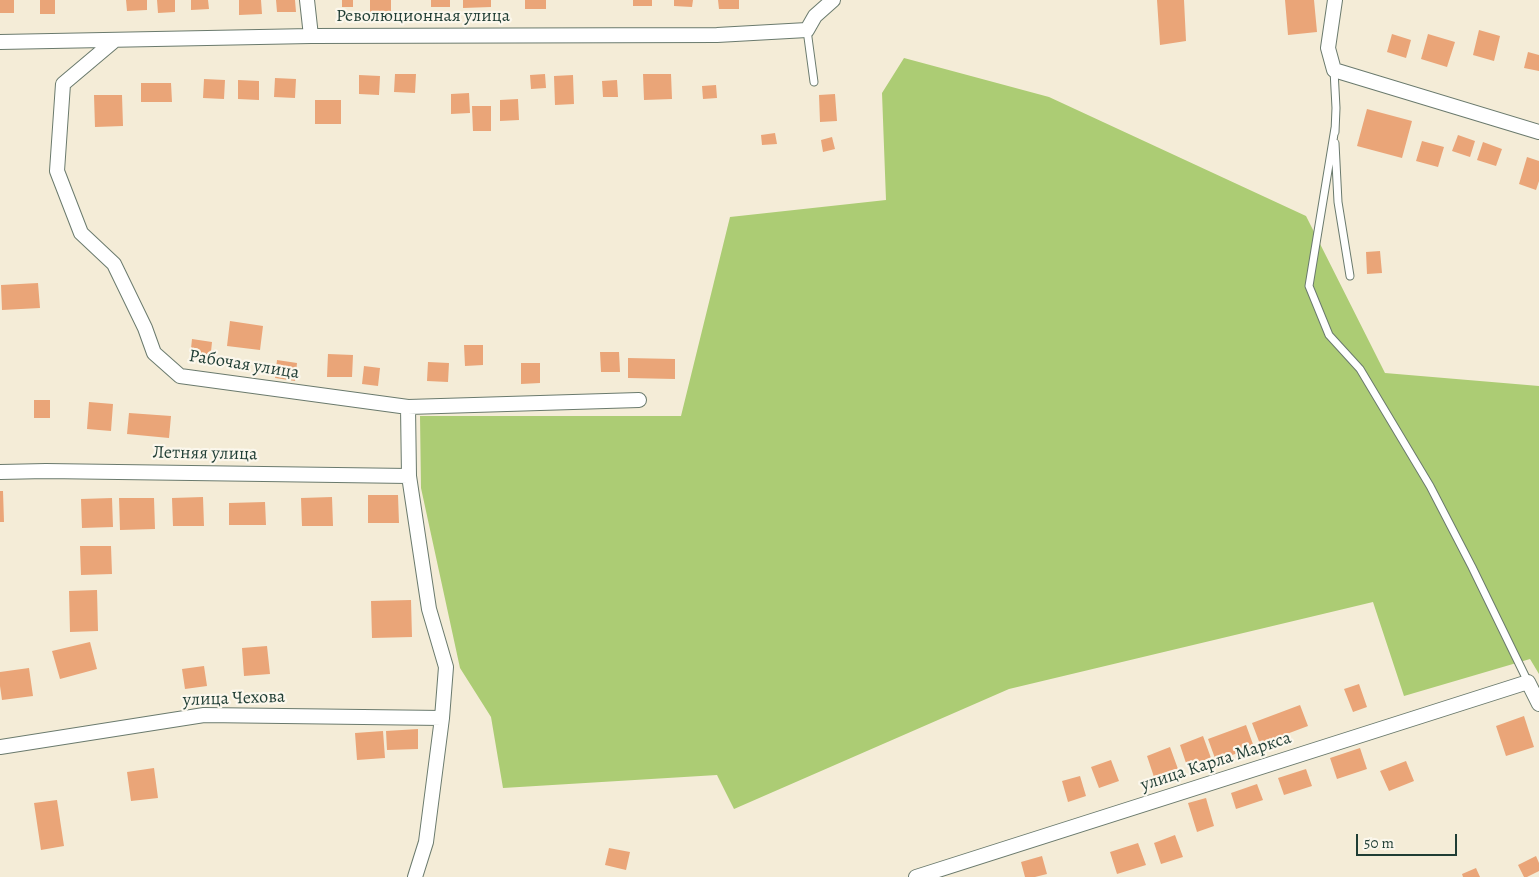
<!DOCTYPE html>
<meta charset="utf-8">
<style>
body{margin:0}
#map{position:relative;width:1539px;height:877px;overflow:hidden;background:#f4ecd7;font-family:Alegreya,serif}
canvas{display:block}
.scale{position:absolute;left:1356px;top:834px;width:101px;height:22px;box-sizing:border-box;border:2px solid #1f3d34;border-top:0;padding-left:6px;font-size:15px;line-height:18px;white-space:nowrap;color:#1f3d34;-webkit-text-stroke:4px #fbf7ec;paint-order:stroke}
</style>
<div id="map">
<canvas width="1539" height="877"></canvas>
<div class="scale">50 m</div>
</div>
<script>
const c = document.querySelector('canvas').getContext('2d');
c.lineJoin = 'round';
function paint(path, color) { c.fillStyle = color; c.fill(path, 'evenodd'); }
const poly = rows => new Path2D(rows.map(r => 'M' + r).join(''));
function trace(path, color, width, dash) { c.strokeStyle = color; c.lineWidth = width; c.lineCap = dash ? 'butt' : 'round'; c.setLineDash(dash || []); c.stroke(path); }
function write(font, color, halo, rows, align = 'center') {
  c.font = font + ' Alegreya,serif'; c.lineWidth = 4.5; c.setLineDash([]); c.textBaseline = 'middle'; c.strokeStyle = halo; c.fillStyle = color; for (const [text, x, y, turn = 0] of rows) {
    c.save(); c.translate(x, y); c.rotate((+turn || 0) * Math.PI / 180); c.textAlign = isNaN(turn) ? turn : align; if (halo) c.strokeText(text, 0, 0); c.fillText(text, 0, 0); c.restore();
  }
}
const green = poly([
 [904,58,1049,97,1306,216,1385,373,1539,386,1539,674,1530,659,1404,696,1373,602,1009,689,734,809,717,775,503,788,491,717,460,668,421,488,420,416,681,416,730,217,886,200,882,93]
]);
const building = poly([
 [0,0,14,0,14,13,0,13],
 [40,0,55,0,55,14,40,14],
 [126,0,147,0,147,10,127,11],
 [157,0,175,0,175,12,158,13],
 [191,0,208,0,209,9,191,10],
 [239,0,261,0,262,14,239,15],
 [276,0,295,0,296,12,277,12],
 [342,0,353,0,353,7,342,7],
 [370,0,391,0,391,11,370,12],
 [431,0,450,0,450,7,431,7],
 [463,0,491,0,491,7,463,8],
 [525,0,546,0,546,9,525,9],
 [633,0,652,0,652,6,633,6],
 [674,0,693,0,692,7,674,6],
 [718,0,739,0,739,9,719,9],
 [1157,0,1184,0,1186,41,1160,45],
 [1285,0,1314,0,1317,32,1288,35],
 [1479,30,1500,36,1494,61,1473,55],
 [1392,34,1411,40,1406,58,1387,52],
 [1428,34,1455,42,1447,67,1421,59],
 [1528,52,1539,55,1539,71,1524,68],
 [395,74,416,74,415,93,394,92],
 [545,74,546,88,531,89,530,75],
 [643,74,671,74,672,99,644,100],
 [359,75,380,76,379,95,359,94],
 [573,75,574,104,555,105,554,76],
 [275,78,296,79,295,98,274,97],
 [204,79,225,80,224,99,203,98],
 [238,80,259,81,259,100,238,99],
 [617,80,618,97,603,97,602,81],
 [141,83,171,83,172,102,141,102],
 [716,85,717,98,703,99,702,86],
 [469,93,470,113,451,114,451,94],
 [835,94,837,121,820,122,819,95],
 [94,95,122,95,123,126,95,127],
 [518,99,519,120,500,121,500,100],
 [315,100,341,100,341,124,315,124],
 [472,106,491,106,491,131,473,131],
 [1367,109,1412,121,1402,158,1357,146],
 [775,133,777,144,762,145,761,135],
 [1458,135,1475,141,1470,157,1452,151],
 [832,137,835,149,823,152,821,140],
 [1422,141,1444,147,1438,167,1416,161],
 [1483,142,1502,149,1496,166,1477,160],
 [1527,157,1539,161,1539,181,1536,190,1519,184],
 [1380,251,1382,273,1367,274,1366,252],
 [38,283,40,308,2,310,1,285],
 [230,321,263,326,260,350,227,346],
 [192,339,212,342,210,361,190,358],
 [464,345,483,345,483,365,465,366],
 [600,352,619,352,620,372,601,372],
 [328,354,353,355,352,377,327,377],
 [628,358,675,359,675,379,628,378],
 [277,360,297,363,295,381,275,378],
 [428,362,449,363,448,382,427,381],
 [521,363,540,363,540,383,521,384],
 [364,366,380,368,378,386,362,384],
 [34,400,50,400,50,418,34,418],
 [89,402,113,404,111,431,87,429],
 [129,413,171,416,169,438,127,434],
 [0,491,3,491,4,522,0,522],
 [368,495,398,495,399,523,368,523],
 [203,497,204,526,173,526,172,498],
 [332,497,333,526,302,526,301,498],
 [112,498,113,527,82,528,81,499],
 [119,498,154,498,155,529,120,530],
 [265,502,266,525,229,525,229,503],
 [80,546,111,546,112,574,81,575],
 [97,590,98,631,70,632,69,591],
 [411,600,412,637,372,638,371,601],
 [90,642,97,669,60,679,52,651],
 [267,646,270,674,244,676,242,648],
 [204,666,207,686,185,689,182,669],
 [29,668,33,696,2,700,0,686,0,672],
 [1359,684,1367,707,1353,712,1344,689],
 [1300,705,1308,726,1260,744,1252,723],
 [1524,716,1534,747,1506,756,1496,726],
 [1246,725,1254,747,1216,761,1208,739],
 [418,729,418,749,387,750,386,731],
 [383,731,385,758,357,760,355,733],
 [1203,736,1211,758,1187,766,1180,745],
 [1170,747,1178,769,1154,777,1147,756],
 [1360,748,1367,769,1337,779,1330,758],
 [1111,760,1119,781,1099,788,1091,767],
 [1406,761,1414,781,1389,791,1380,771],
 [154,768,158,798,131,801,127,772],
 [1306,769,1312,786,1284,795,1278,778],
 [1080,776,1086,796,1068,802,1062,781],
 [1257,784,1263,800,1236,809,1231,793],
 [1206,798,1214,826,1197,832,1188,803],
 [57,800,64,846,41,850,34,803],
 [1175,835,1183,857,1161,864,1154,843],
 [1138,843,1146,865,1117,874,1110,852],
 [609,848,630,852,626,870,605,865],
 [1042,856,1047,874,1035,877,1025,877,1021,862],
 [1536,856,1539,863,1539,871,1527,877,1524,877,1518,865],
 [1476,868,1480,877,1463,877,1462,874]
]);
const service = poly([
 [807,30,814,82],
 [1334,70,1336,108,1335,132],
 [1335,128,1309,286,1329,335,1360,369,1430,486,1472,567,1528,682],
 [1335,143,1338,202,1350,276]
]);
const minor = poly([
 [307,0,311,36],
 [1335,0,1328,48,1334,70,1539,132],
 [114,41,63,84,57,171,81,233,114,264,145,328,154,353,180,376,408,407,639,400],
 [0,42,311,36,717,35,807,30,815,16,833,0],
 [408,407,409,476,429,609,446,667,442,718,426,842,415,877],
 [0,472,46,471,409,476],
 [0,747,204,715,442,718],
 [916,877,1528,682,1539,704]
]);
const streetNames = [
 ["Революционная улица",423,17],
 ["Рабочая улица",244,365,9],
 ["Летняя улица",205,454,1],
 ["улица Чехова",234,699,-2],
 ["улица Карла Маркса",1216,762,-18]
];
paint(green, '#accc74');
paint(building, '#eaa578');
trace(service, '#6a7a6d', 9);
trace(minor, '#6a7a6d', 16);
trace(service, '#fff', 7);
trace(minor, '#fff', 14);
write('18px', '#1f3d34', '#fbf7ec', streetNames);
</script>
